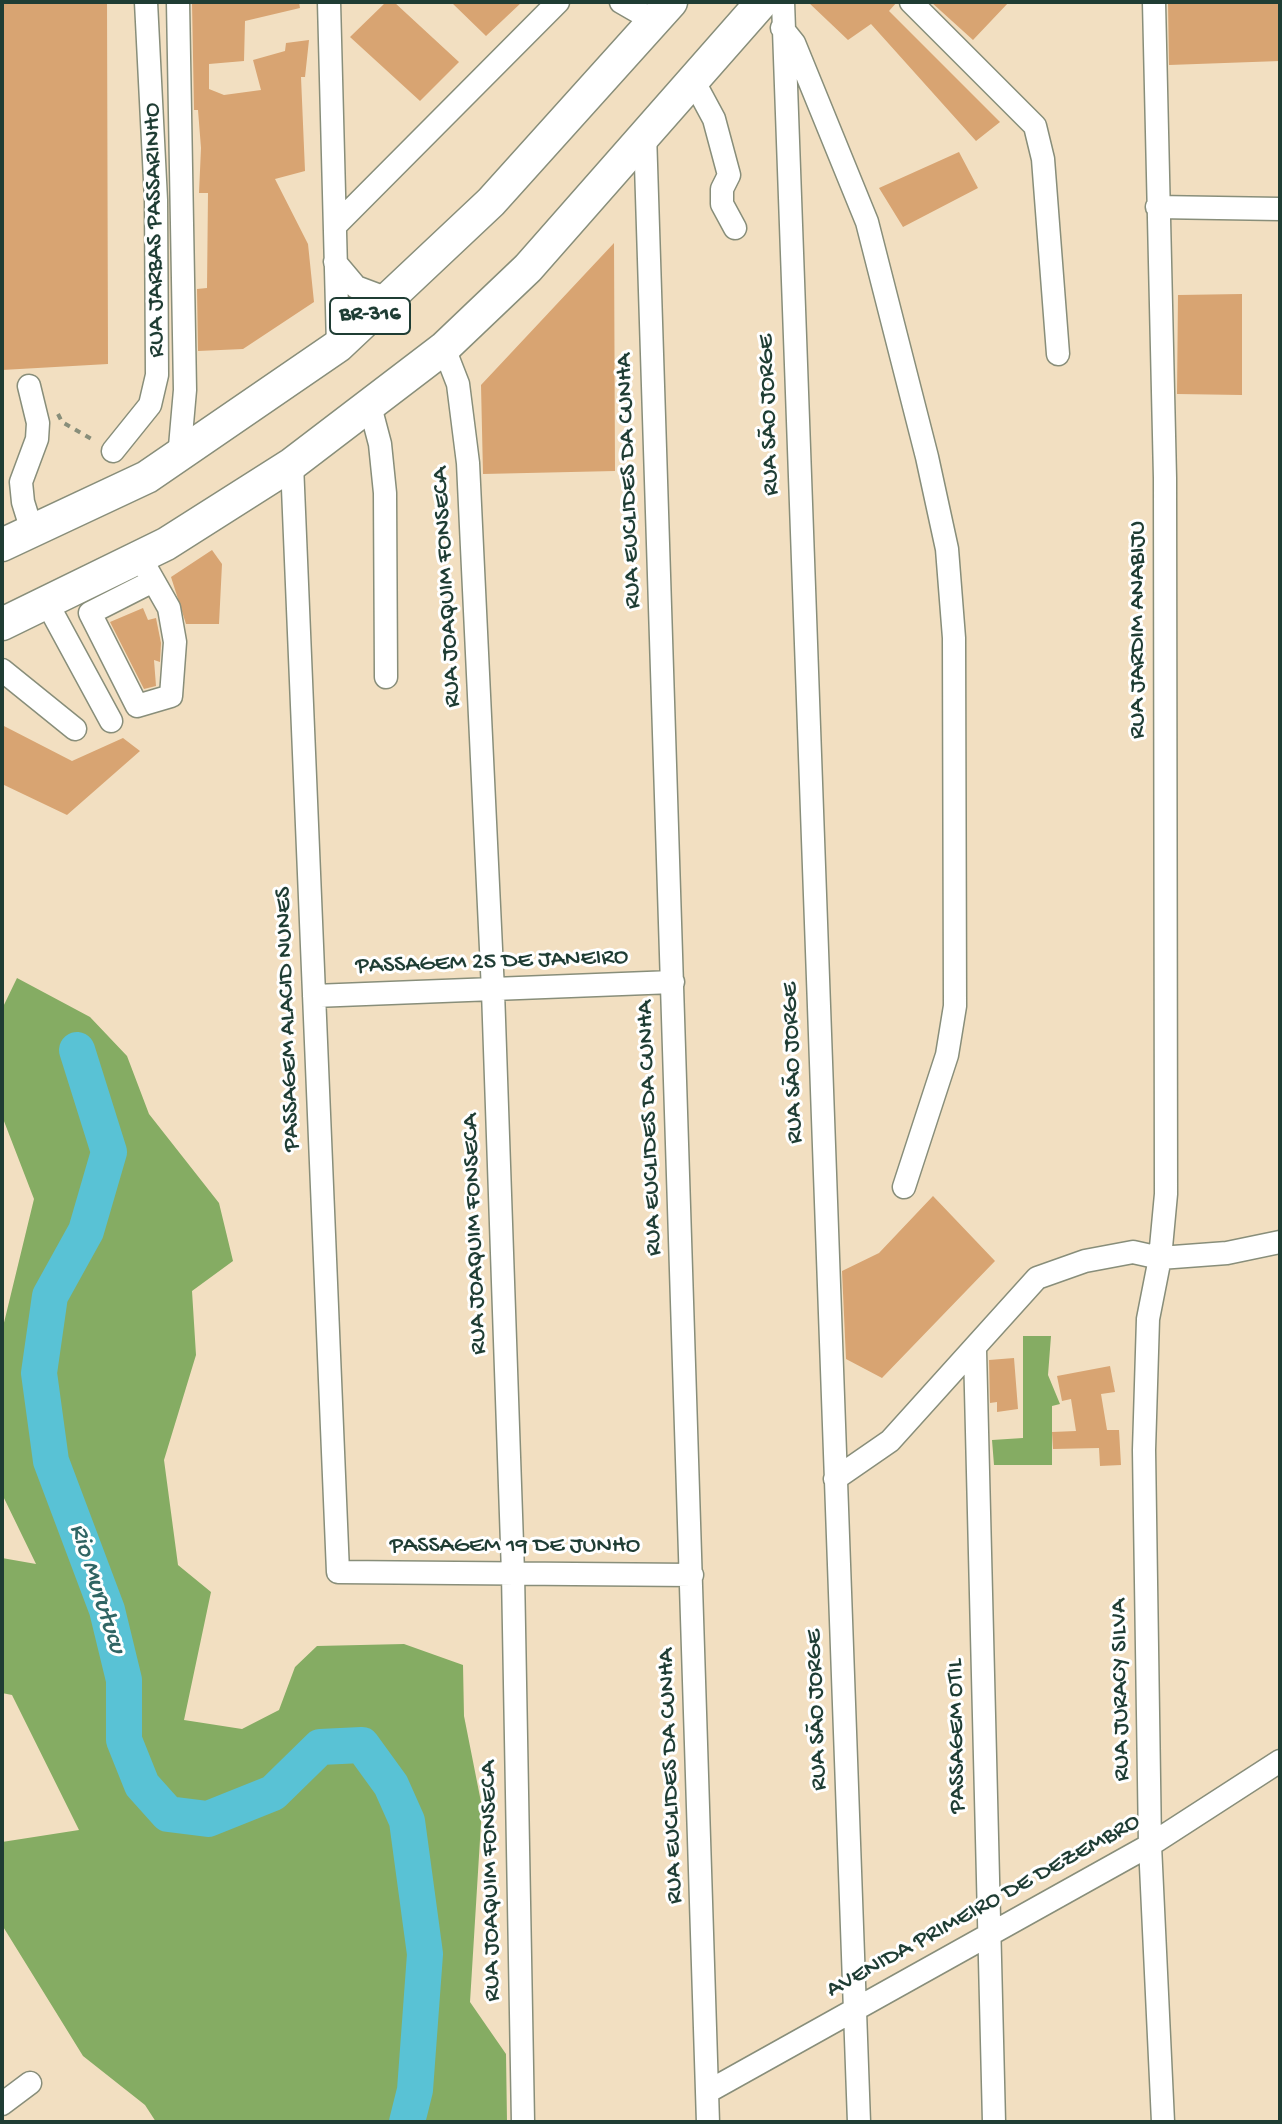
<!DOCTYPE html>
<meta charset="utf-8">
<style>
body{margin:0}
#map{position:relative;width:1282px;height:2124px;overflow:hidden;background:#f2dfc1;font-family:"Gochi Hand",sans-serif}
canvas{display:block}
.frame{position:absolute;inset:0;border:4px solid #1f3d34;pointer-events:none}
</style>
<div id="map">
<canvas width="1282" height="2124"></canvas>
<div class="frame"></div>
</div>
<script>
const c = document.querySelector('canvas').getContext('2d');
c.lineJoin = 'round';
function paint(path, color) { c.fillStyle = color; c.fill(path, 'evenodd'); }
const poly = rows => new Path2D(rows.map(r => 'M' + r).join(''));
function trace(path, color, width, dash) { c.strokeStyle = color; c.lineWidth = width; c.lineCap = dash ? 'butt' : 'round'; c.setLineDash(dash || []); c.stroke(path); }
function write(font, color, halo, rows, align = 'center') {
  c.font = font + ' "Gochi Hand",sans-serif'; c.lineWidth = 6; c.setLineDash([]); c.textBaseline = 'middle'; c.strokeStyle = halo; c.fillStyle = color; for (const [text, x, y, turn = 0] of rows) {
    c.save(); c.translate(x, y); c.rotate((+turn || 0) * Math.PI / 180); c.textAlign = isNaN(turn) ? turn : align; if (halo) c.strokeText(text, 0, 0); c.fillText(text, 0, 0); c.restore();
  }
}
const forest = poly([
 [17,978,90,1017,127,1056,149,1114,219,1203,233,1261,192,1291,196,1355,164,1460,178,1565,211,1592,184,1720,242,1729,279,1710,295,1667,317,1646,404,1644,463,1665,464,1716,482,1807,470,2002,506,2054,507,2122,156,2122,145,2105,83,2056,2,1925,2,1842,79,1830,12,1695,2,1693,2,1558,36,1564,2,1494,2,1331,34,1199,2,1116,2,1009],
 [1023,1336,1051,1336,1048,1375,1060,1404,1052,1406,1052,1465,994,1465,992,1440,1023,1438]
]);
const river = poly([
 [77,1050,109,1152,86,1231,50,1296,39,1373,51,1461,107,1610,124,1680,124,1740,142,1785,168,1814,208,1819,273,1793,320,1747,362,1745,391,1785,407,1821,425,1954,415,2090,407,2122]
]);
const building = poly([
 [2,2,107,2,108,364,2,370],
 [192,2,299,2,300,8,245,21,244,61,209,64,209,89,224,95,261,90,253,60,285,51,286,43,309,40,305,77,301,77,305,171,275,179,308,244,314,302,243,349,198,351,197,289,207,288,208,193,199,193,201,148,198,110,194,110],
 [386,2,394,2,459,62,420,101,350,37],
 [451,2,522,2,486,36],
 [808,2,897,2,889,11,1000,122,976,141,871,24,848,40],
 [931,2,1009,2,973,40],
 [1168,2,1280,2,1280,61,1169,65],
 [959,152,978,188,903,227,879,188],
 [614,243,615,471,483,474,481,385],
 [1242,294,1242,395,1177,394,1178,295],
 [212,550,222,564,219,624,186,624,171,577],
 [143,608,148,620,156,618,161,643,160,662,154,660,156,686,144,689,110,622],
 [2,725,72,761,123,738,140,751,67,815,2,784],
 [933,1196,995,1261,882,1378,846,1359,842,1271,879,1253],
 [1014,1358,1018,1409,997,1412,997,1402,990,1403,989,1360],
 [1110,1366,1115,1392,1101,1394,1107,1430,1119,1430,1121,1465,1100,1466,1099,1448,1053,1449,1052,1432,1076,1431,1071,1399,1062,1401,1057,1376]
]);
const path = poly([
 [58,414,62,422,95,441]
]);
const minor = poly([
 [178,2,185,390,179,458],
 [329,2,338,346],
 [621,2,654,21],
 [783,2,859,2122],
 [911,2,1035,126,1043,159,1058,354],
 [1154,2,1165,478,1166,1194,1160,1258,1148,1319,1144,1450,1150,1845,1163,2122],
 [782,28,794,43,867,222,927,457,947,549,954,638,955,1006,947,1055,904,1187],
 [693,80,714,119,729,175,722,189,722,204,735,228],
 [645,133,708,2122],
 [1157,207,1280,209],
 [335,226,558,2],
 [335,262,356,287,388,299],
 [444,348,458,384,468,463,493,991,513,1573,523,2122],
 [29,386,38,423,37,439,21,482,23,502,32,531],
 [370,406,380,444,385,493,386,677],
 [113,451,150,405,157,375,156,200,146,2],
 [292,464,338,1572,692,1575],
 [140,557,169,608,175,642,171,696,137,706,90,613,153,581],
 [47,603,111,721],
 [2,670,75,729],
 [314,996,673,982],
 [975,1350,994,2122],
 [835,1479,890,1441,1037,1278,1085,1261,1133,1252,1160,1258,1227,1253,1280,1242],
 [709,2091,1150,1845,1280,1761],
 [2,2104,30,2083]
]);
const highway = poly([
 [2,545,147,477,338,346,491,202,671,2],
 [2,624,166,544,292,464,444,348,528,268,762,2]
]);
const shields = [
 [370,316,80]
];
const shieldNames = [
 ["BR-316",370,316]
];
const streetNames = [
 ["RUA JARBAS PASSARINHO",156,230,-91],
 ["RUA SÃO JORGE",770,415,-92],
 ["RUA EUCLIDES DA CUNHA",630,481,-92],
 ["RUA JOAQUIM FONSECA",448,587,-93],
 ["RUA JARDIM ANABIJU",1139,630,-90],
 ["PASSAGEM 25 DE JANEIRO",492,963,-2],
 ["PASSAGEM ALACID NUNES",289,1019,-92],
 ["RUA SÃO JORGE",794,1063,-92],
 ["RUA EUCLIDES DA CUNHA",651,1128,-92],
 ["RUA JOAQUIM FONSECA",476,1234,-92],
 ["PASSAGEM 19 DE JUNHO",515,1547],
 ["RUA JURACY SILVA",1122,1690,-91],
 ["RUA SÃO JORGE",818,1710,-92],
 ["PASSAGEM OTIL",958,1736,-91],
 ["RUA EUCLIDES DA CUNHA",672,1776,-92],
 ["RUA JOAQUIM FONSECA",492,1881,-91],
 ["AVENIDA PRIMEIRO DE DEZEMBRO",984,1907,-29]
];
const waterNames = [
 ["Rio Murutucu",96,1589,72]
];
paint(forest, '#85ac63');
trace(river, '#59c2d5', 36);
paint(building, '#d8a472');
trace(minor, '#888e7a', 25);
trace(highway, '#888e7a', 35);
trace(path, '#888e7a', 4, [6, 6]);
trace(minor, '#fff', 22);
trace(highway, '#fff', 32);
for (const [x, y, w] of shields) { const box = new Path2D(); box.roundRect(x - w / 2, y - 18, w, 36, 6); c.fillStyle = '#fff'; c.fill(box); trace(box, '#1f3d34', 2); }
write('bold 22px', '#1f3d34', null, shieldNames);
write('24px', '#1f3d34', '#fff', streetNames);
write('italic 26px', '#306564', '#fff', waterNames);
</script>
